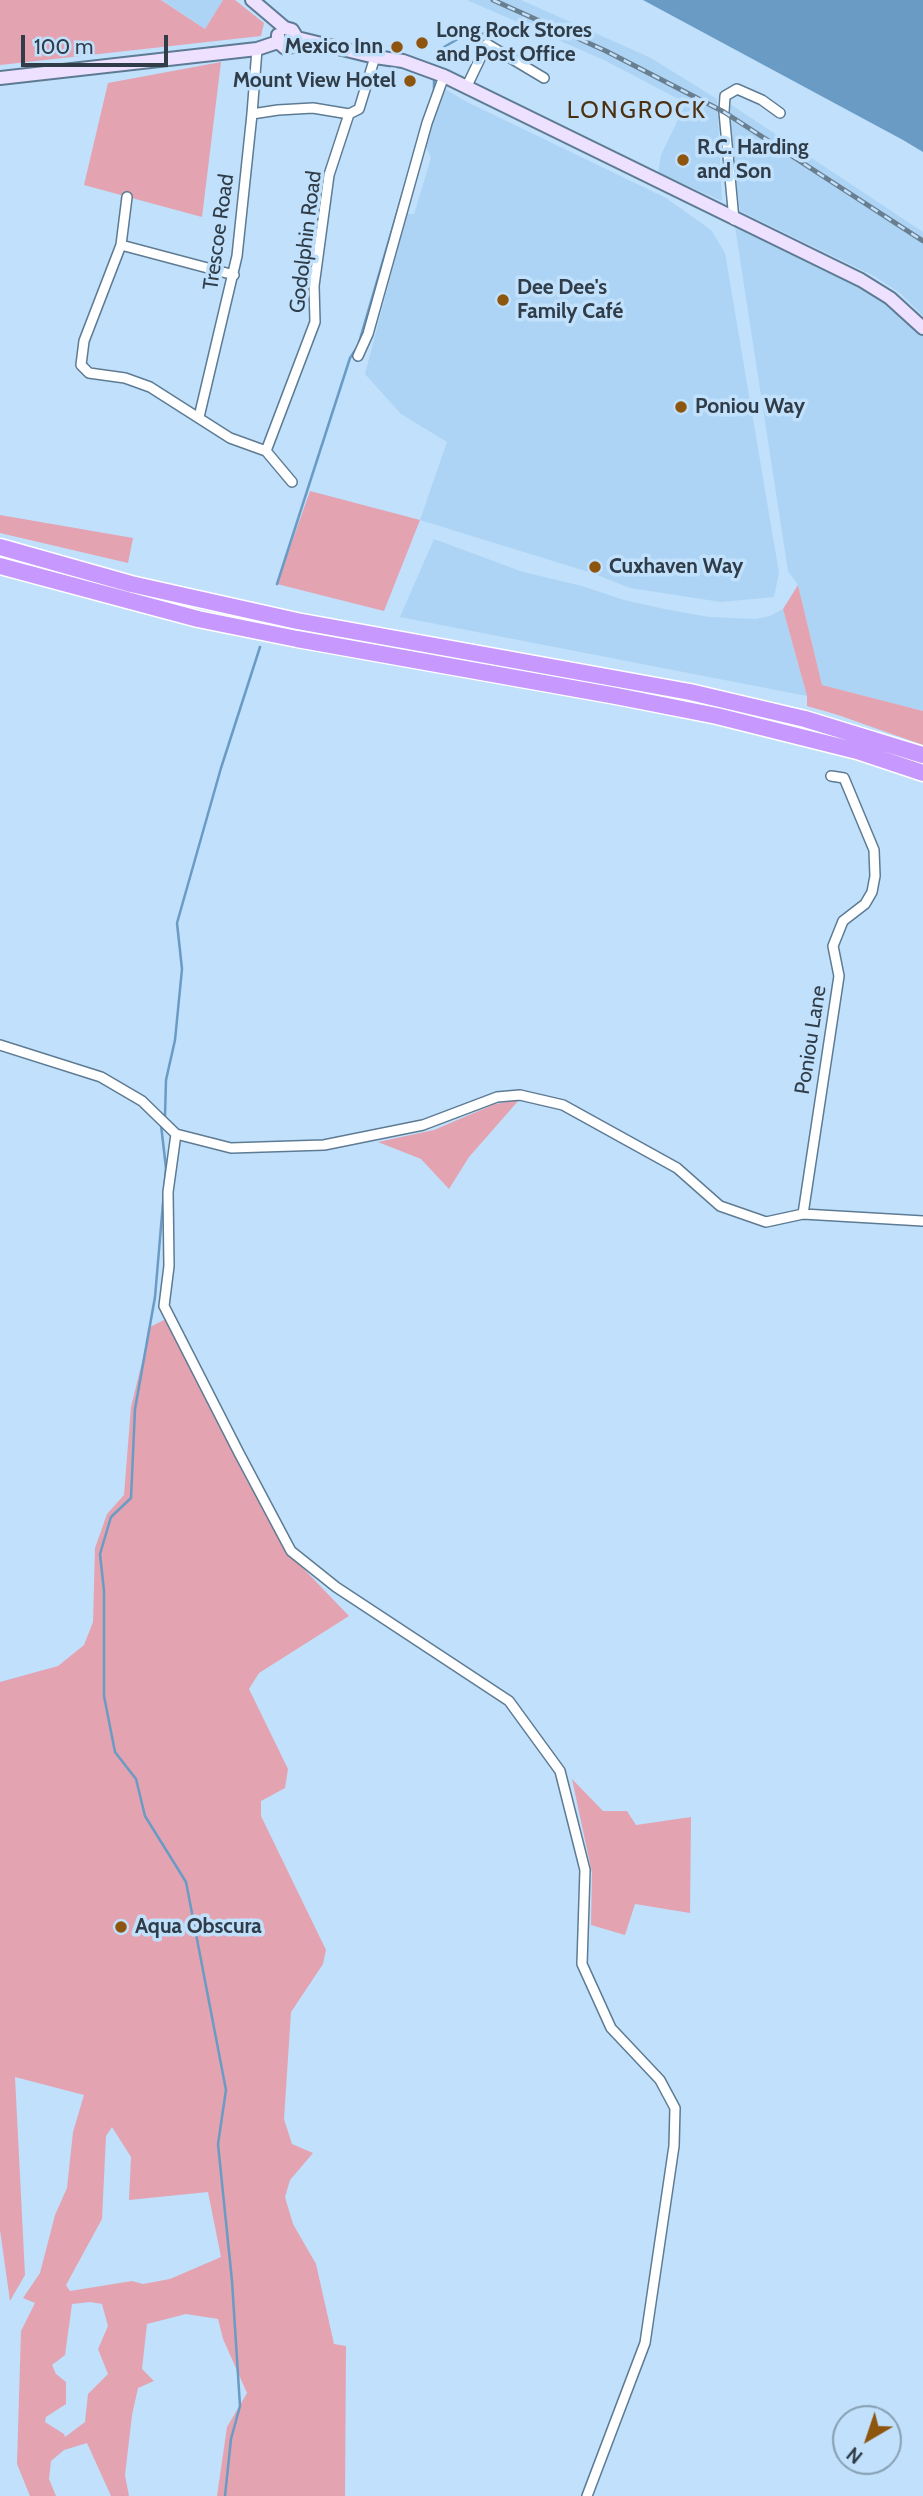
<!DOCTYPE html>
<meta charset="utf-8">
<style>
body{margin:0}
#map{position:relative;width:923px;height:2496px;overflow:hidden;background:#c0e0fb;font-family:Cabin,sans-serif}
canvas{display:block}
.north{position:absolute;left:832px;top:2405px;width:70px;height:70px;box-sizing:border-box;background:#c0e0fb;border:2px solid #869fb3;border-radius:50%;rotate:219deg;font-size:19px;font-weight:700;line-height:28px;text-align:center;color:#303d48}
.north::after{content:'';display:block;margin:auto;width:24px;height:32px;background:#8e550f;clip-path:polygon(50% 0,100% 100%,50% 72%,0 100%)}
.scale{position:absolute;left:21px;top:35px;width:147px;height:32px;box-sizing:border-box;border:4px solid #303d48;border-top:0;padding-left:9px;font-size:21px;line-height:24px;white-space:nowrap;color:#303d48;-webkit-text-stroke:5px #c0e0fb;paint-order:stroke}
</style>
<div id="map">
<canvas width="923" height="2496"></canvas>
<div class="north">N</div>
<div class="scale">100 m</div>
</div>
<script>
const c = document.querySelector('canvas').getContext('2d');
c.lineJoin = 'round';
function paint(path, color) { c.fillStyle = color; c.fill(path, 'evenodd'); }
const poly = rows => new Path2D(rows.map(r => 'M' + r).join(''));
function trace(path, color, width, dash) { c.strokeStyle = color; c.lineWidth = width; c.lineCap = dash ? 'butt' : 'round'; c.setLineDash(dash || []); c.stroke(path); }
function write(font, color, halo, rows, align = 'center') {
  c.font = font + ' Cabin,sans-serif'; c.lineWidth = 7; c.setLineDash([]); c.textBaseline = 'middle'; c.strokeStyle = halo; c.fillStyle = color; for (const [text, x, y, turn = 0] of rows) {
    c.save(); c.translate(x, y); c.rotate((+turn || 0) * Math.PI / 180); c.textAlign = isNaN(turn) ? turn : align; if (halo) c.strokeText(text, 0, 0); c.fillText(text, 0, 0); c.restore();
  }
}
const built = poly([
 [162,0,223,0,205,29],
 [467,0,521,0,651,58,717,99,722,201,658,173,661,155,686,103,604,60],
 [443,88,465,101,666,198,711,230,725,253,779,573,774,597,721,602,630,588,592,573,420,520,447,442,401,414,365,374,407,214,414,214,431,158,425,144],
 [730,104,923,232,923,316,900,293,874,276,740,211,731,145],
 [734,220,861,280,923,328,923,711,822,685,798,585,788,571],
 [434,539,523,572,582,586,624,600,664,609,709,617,756,619,770,616,783,609,807,696,400,617]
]);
const green = poly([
 [0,0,161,0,205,29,223,0,235,0,264,23,261,36,0,65],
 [221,62,202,217,84,185,108,83],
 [310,491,420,520,384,611,277,584],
 [0,515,133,538,128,563,0,533],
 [798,585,822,685,923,711,923,745,838,715,807,706,807,696,783,609],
 [519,1100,469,1157,449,1189,421,1159,378,1142,434,1130,495,1104],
 [166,1319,178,1337,247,1481,300,1565,349,1616,259,1673,249,1689,288,1769,285,1788,261,1801,261,1816,326,1950,323,1964,291,2012,284,2119,292,2144,313,2153,290,2180,285,2197,293,2224,316,2264,334,2344,346,2346,345,2496,217,2496,227,2427,247,2393,223,2339,218,2319,186,2314,147,2324,142,2369,154,2381,138,2388,132,2415,125,2475,129,2496,111,2496,87,2443,64,2450,51,2461,49,2479,56,2496,30,2496,17,2464,21,2331,35,2303,23,2298,40,2273,55,2215,67,2188,73,2132,84,2095,15,2077,25,2275,10,2301,0,2230,0,1682,58,1666,84,1645,93,1622,95,1548,107,1514,124,1495,131,1407,145,1350,148,1328],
 [112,2127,131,2157,129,2200,208,2192,221,2257,170,2279,143,2284,132,2281,70,2291,66,2285,102,2219,106,2136],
 [90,2302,102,2304,108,2326,98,2349,108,2374,88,2394,85,2422,65,2437,64,2434,45,2422,46,2417,66,2404,66,2382,56,2374,52,2365,65,2355,72,2304],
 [572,1779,603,1811,627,1811,636,1825,691,1817,690,1913,635,1904,625,1935,591,1925,592,1873]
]);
const water = poly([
 [643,0,923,0,923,152,903,140]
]);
const stream = poly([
 [444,47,463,36,516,29,524,23],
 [434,81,434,91],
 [277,584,350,358,358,346,428,107],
 [165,1116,166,1080,175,1040,182,969,177,923,221,768,260,647],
 [161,1125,166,1168,155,1297,135,1409,131,1498,111,1517,100,1554,104,1591,104,1696,115,1752,136,1779,145,1816,186,1882,226,2090,218,2144,232,2281,240,2406,231,2439,225,2496]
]);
const street = poly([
 [466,88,487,44,544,78],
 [252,114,278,110,313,108,349,114,359,109,375,57],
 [734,220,724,112,725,96,737,89,762,100,780,113],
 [121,245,127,197],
 [234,275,121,245,84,341,81,365,89,373,125,378,150,387,230,438,266,451,292,482],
 [358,356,368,334,427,123,444,76],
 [199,417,237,256,252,114,257,49],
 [266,451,315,322,314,286,329,175,349,114],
 [0,1045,101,1077,142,1101,176,1134,231,1148,324,1145,423,1125,497,1097,520,1095,563,1105,677,1168,720,1206,766,1222,803,1214,923,1221],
 [176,1134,168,1192,169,1266,164,1306,239,1453,291,1551,336,1587,509,1701,560,1771,585,1870,582,1964,611,2028,660,2080,675,2108,674,2146,645,2343,587,2496],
 [803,1214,839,976,833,946,843,921,865,904,872,892,875,876,874,850,844,778,831,776]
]);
const secondary = poly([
 [252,0,285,28,292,30,297,38,375,57,403,61,444,76,861,280,890,298,923,328],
 [278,35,278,42,285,48,292,46,297,38],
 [0,78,257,49,278,42]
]);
const highway = poly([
 [0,547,131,584,297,621,690,692,805,719,923,755],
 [0,566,198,619,297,639,616,696,717,716,857,751,923,773]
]);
const rail = poly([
 [493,0,606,51,724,112,923,241]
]);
const markers = [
 [422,43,7,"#8e550f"],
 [397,47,7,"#8e550f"],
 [410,81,7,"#8e550f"],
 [683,160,7,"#8e550f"],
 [503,300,7,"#8e550f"],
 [681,407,7,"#8e550f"],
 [595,567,7,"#8e550f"],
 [121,1927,7,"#8e550f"]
];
const poiNames = [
 ["Long Rock Stores",436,31],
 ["and Post Office",436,55],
 ["Mexico Inn",383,47,"right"],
 ["Mount View Hotel",396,81,"right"],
 ["R.C. Harding",697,148],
 ["and Son",697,172],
 ["Dee Dee's",517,288],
 ["Family Café",517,312],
 ["Poniou Way",695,407],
 ["Cuxhaven Way",609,567],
 ["Aqua Obscura",135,1927]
];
const streetNames = [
 ["Trescoe Road",219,232,-82],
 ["Godolphin Road",306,242,-83],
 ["Poniou Lane",811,1040,-81]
];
const quarterNames = [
 ["LONGROCK",637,111]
];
paint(built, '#add4f4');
paint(green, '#e4a3b1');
paint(water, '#699bc4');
trace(stream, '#699bc4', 2.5);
trace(street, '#5e7b94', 12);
trace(secondary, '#5e7b94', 16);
trace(highway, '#fff', 19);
trace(street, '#fff', 9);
trace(secondary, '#eee0ff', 12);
trace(highway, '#c799ff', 16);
trace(rail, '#697e8f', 5);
trace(rail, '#c0e0fb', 2.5, [8]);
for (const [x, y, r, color] of markers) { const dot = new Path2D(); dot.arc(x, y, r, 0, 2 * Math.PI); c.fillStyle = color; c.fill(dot); trace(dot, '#c0e0fb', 2.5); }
write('bold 21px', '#303d48', '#c0e0fb', poiNames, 'left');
write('21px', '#303d48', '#c0e0fb', streetNames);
c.letterSpacing = '2px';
write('24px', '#4c3012', '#c0e0fb', quarterNames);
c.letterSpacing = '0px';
</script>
